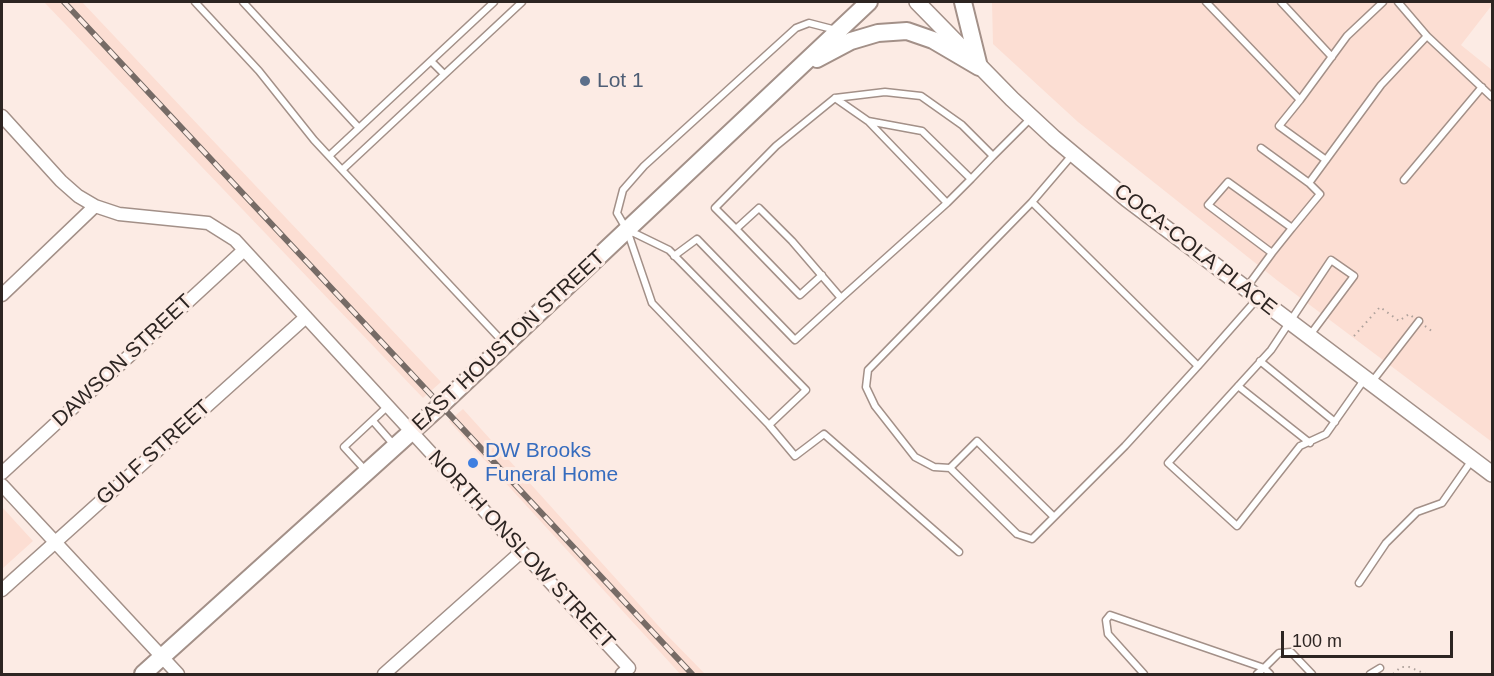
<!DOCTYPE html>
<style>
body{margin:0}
#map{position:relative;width:1494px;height:676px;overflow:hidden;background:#fcebe4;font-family:Arial,sans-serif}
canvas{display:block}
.frame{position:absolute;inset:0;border:3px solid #2d2522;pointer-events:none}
.scale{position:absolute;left:1281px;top:631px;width:172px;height:27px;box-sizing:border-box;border:3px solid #2d2522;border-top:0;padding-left:8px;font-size:18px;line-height:21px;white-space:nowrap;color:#2d2522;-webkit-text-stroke:4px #fcebe4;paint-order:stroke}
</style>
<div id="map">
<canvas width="1494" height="676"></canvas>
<div class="frame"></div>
<div class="scale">100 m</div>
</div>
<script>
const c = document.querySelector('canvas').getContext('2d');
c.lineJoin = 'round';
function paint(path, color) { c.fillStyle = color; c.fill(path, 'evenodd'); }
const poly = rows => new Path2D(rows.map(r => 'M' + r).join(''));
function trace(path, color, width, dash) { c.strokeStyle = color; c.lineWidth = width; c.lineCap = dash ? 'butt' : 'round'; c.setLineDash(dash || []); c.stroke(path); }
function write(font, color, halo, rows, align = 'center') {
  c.font = font + ' Arial,sans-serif'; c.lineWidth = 6; c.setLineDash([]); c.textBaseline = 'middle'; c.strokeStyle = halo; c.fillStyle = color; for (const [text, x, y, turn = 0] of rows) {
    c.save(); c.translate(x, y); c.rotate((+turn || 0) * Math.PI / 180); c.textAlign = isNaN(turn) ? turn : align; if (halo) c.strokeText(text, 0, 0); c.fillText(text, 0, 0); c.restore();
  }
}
const built = poly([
 [44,2,82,2,441,382,423,398],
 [992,2,1492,2,1492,5,1461,45,1492,70,1492,442,1278,281,1078,122,993,44],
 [463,409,664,632,705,674,680,674,672,665,449,421],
 [2,507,33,541,2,569]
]);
const path = poly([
 [1425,326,1433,332],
 [1354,336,1380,307,1399,321,1409,314,1413,317],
 [1393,674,1401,667,1409,667,1426,674]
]);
const service = poly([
 [195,2,259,71,314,140,342,170],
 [243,2,359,128,494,2],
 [1206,2,1300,100,1347,36,1383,2],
 [1281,2,1332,57],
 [1427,36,1492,97],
 [431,61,444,74],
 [1300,100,1279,126,1326,160],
 [869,122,947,203,971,179],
 [1261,148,1309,183,1381,85,1427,36,1398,2],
 [1073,154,1032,202,1198,366,1257,299],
 [329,156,359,128],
 [993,156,1031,118],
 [1404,180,1482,87],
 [1292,228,1320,194,1309,183],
 [736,229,715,208,776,146,835,98,885,92,921,96,962,125,993,156,971,179,922,131,868,121,835,98],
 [630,231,669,250,806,390,769,425,652,303,627,230,617,213,623,190,644,166,796,28,809,23,836,30],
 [674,256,697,239,795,340,841,298,792,241,759,208,736,229,800,295,822,275],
 [1247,287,1272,253,1292,228,1228,182,1208,205,1272,253],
 [841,298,947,203],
 [1310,335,1354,276,1331,260,1271,350,1168,463,1237,526,1300,446,1326,434,1364,380],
 [504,343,342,170,522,2],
 [1260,361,1335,422],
 [1371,383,1419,321],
 [1238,386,1310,443],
 [373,421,394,445],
 [769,425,795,456,824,434,959,552],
 [950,468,934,467,915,457,875,406,866,387,868,370,1032,202],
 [366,471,344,447,388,406],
 [1054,517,977,441,950,468,1017,534,1032,539,1125,446,1198,366],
 [1359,583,1386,543,1417,512,1442,503,1472,460],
 [1144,674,1108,634,1106,620,1110,615,1264,668,1279,653,1291,652,1312,674],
 [1257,674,1264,668,1270,674],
 [1370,674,1380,668]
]);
const minor = poly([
 [2,116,61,181,78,196,95,206,119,214,208,223,235,240,629,668,622,674],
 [2,295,95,206],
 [2,473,244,250],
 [2,485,178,674],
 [2,590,306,317],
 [384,674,521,552]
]);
const tertiary = poly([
 [917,2,1012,99,1054,138,1127,199,1492,474]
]);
const secondary = poly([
 [963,2,979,67],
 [817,59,851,41,878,33,907,31,933,40,979,67],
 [143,674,441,405,869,2]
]);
const rail = poly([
 [64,2,692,674]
]);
const markers = [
 [585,81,6,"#5c6f8a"],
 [473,463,6,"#3f7fe0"]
];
const serviceNames = [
 ["Lot 1",597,81]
];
const streetNames = [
 ["COCA-COLA PLACE",1195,250,38],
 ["EAST HOUSTON STREET",509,341,-43],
 ["DAWSON STREET",123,361,-43],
 ["GULF STREET",154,453,-42],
 ["NORTH ONSLOW STREET",521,550,47]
];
const shopNames = [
 ["DW Brooks",485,451],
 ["Funeral Home",485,475]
];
paint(built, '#fcded3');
trace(service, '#a39088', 9);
trace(minor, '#a39088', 15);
trace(tertiary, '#a39088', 18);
trace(secondary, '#a39088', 20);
trace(path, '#aea19b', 2, [1.5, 4.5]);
trace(service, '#fff', 6);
trace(minor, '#fff', 12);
trace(tertiary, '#fff', 15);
trace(secondary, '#fff', 16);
trace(rail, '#766b66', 6);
trace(rail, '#fcebe4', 4, [11]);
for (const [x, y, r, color] of markers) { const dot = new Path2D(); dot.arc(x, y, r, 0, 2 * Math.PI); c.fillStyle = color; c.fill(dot); trace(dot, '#fcebe4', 2); }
write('21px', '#4e5e75', '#fcebe4', serviceNames, 'left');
write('21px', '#2d2522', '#fcebe4', streetNames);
write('21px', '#366cbe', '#fcebe4', shopNames, 'left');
</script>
